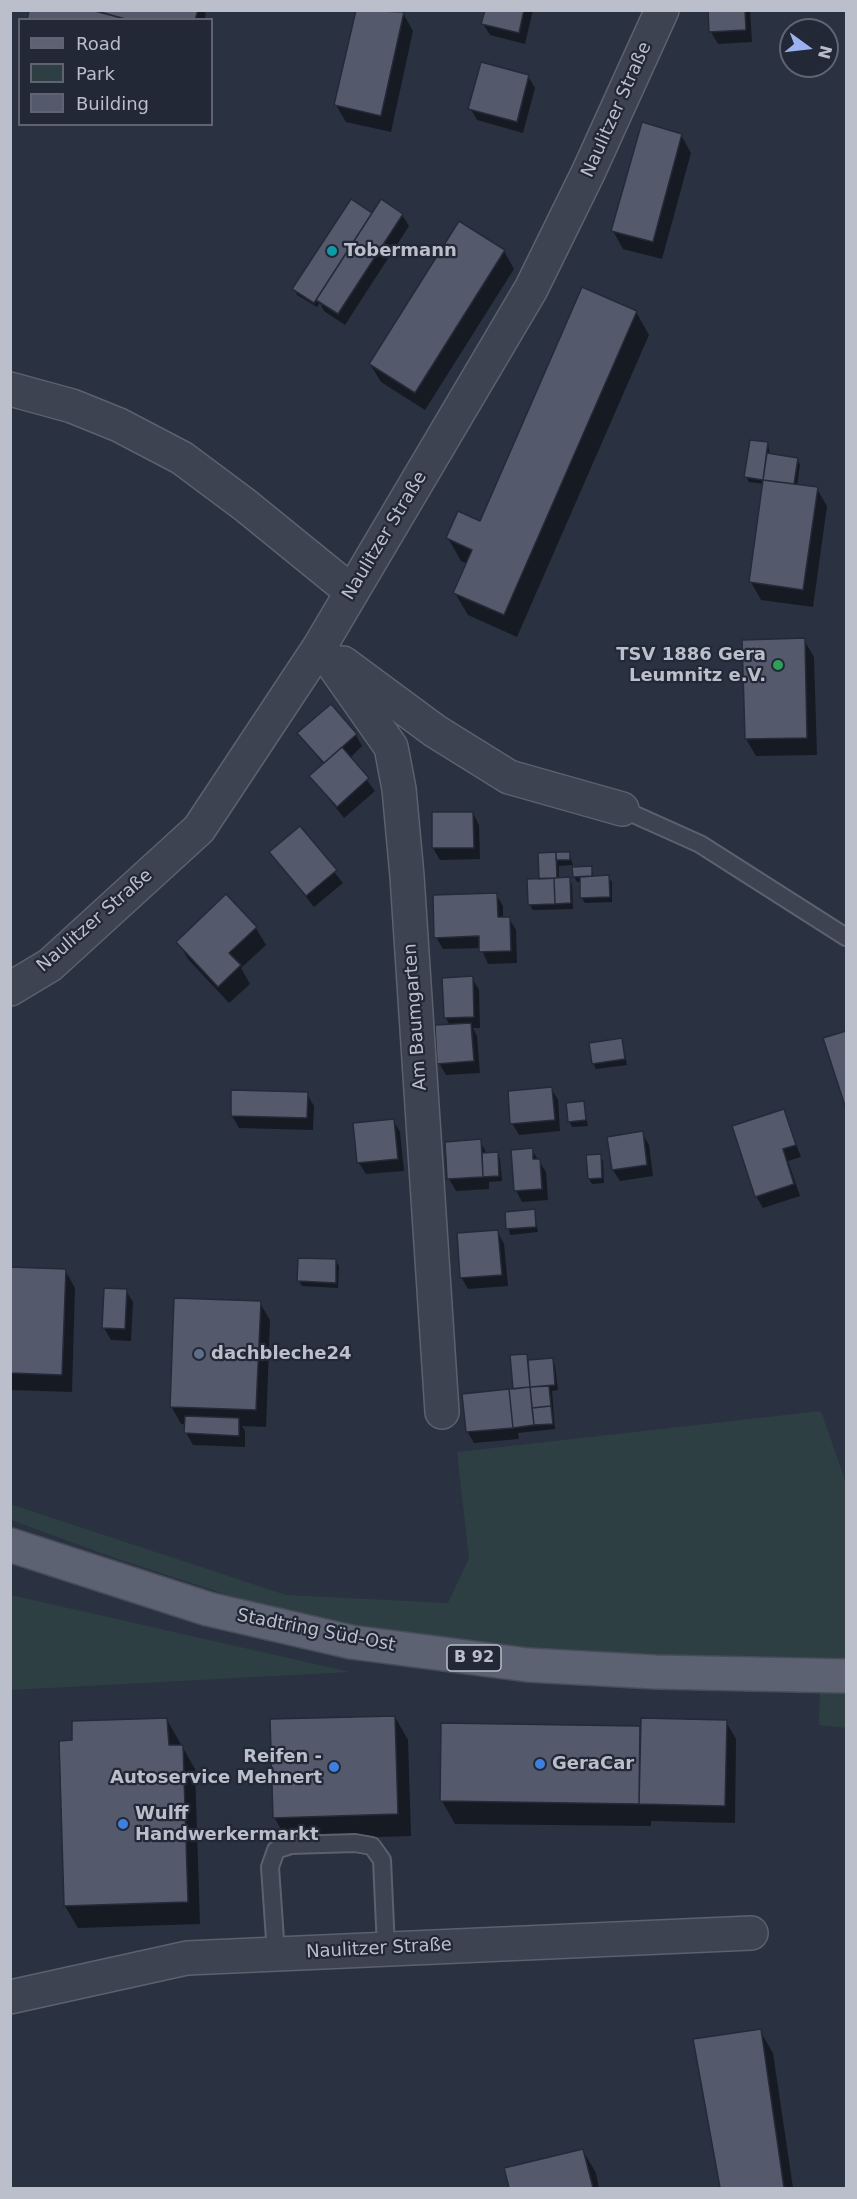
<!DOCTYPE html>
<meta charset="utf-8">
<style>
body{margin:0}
#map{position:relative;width:857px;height:2199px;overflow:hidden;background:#2a3141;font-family:"DejaVu Sans",sans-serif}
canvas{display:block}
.frame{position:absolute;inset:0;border:12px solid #bbbfcb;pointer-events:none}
.legend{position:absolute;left:18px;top:18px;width:195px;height:108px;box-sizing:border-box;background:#232836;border:2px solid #606472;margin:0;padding:8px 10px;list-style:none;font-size:18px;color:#bbbfcb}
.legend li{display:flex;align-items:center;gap:12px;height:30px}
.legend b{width:30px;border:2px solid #606472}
.north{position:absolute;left:779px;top:18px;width:60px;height:60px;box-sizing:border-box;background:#232836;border:2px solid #606472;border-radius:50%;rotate:105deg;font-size:16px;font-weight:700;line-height:24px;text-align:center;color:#bbbfcb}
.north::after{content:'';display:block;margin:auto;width:21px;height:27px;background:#9cb1ef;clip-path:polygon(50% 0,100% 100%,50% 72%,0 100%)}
</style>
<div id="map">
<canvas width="857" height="2199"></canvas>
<div class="frame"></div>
<ul class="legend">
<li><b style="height:8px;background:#5c6271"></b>Road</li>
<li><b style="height:16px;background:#2d3f43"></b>Park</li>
<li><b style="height:16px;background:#54596b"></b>Building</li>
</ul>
<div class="north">N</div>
</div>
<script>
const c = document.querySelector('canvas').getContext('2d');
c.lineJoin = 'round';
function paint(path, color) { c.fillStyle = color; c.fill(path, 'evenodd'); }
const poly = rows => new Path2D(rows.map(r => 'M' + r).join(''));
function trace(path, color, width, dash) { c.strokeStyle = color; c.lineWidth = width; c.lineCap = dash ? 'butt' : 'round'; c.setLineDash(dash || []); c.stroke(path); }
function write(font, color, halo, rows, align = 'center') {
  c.font = font + ' "DejaVu Sans",sans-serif'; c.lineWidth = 4.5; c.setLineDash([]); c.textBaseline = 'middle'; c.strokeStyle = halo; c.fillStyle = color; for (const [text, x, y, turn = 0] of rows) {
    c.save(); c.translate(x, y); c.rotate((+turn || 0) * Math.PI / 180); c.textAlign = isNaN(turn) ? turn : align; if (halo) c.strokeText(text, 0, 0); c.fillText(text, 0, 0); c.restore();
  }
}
const green = poly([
 [821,1411,846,1483,846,1664,612,1658,423,1641,292,1616,115,1558,11,1520,10,1504,286,1595,448,1603,469,1558,457,1452],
 [11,1595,350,1672,11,1690],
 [820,1691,846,1692,846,1728,819,1725]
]);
const shadow = poly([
 [97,10,203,10,206,14,204,20,28,20,100,14],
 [357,10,403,13,413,31,391,132,346,122,336,105],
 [486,10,533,10,525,44,490,35,483,24],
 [709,10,750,10,752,42,718,44,711,32],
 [528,76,535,88,523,133,477,120,470,108],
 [681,135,691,153,662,259,623,249,613,231],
 [371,214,402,215,409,226,345,325,324,311,320,303,317,307,297,295,294,289],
 [460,223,504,251,514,269,425,410,381,382,370,364],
 [636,312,649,335,517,637,468,615,455,593,468,564,461,561,448,538,480,523],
 [768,444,770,455,797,459,800,465,797,486,817,489,827,506,813,607,761,600,751,582,764,484,749,482,746,477],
 [804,640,814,657,817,755,756,756,746,739],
 [299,733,356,735,362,746,350,758,375,791,344,818,311,776,324,765],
 [473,813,479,825,480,859,440,860,433,848],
 [300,828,343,883,314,907,271,852],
 [569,853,573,865,559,866,559,879,569,879,572,884,573,909,533,910,529,904,540,880,539,854],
 [591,868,594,877,608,877,612,882,612,902,585,903,582,898,581,882,577,882,574,876],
 [496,894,503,906,503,918,509,918,516,930,517,963,488,964,481,948,443,949,436,937],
 [256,928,266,945,241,968,250,984,229,1003,188,959,178,942],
 [472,978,479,990,480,1028,473,1028,477,1036,480,1073,446,1075,439,1063,450,1026,446,1018],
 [846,1032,846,1105,825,1039],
 [622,1040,627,1065,596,1069,593,1063],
 [551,1088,558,1100,560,1131,519,1135,512,1123],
 [233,1092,307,1094,314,1106,313,1130,239,1128,232,1116],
 [583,1103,588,1126,572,1127,569,1121],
 [783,1111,801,1157,788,1161,800,1196,763,1208,756,1196],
 [393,1120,400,1132,404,1171,366,1174,359,1163],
 [642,1133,649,1145,653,1176,620,1181,613,1170],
 [480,1141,487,1154,497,1153,500,1159,502,1181,489,1182,489,1189,456,1191,449,1179,446,1143],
 [532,1150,546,1172,548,1200,522,1202,516,1190],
 [600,1156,603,1161,604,1183,592,1184,589,1179],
 [534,1211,538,1232,510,1235,506,1213],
 [498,1232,504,1244,508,1286,468,1289,461,1277],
 [336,1261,339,1266,338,1288,302,1286,299,1281],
 [10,1268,65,1270,75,1288,72,1392,10,1390],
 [126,1291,133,1302,131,1341,111,1340,104,1328],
 [260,1303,270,1320,266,1427,242,1426,245,1431,245,1447,193,1445,186,1433,186,1424,181,1424,171,1406],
 [526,1355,530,1362,552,1359,555,1365,558,1390,552,1391,555,1429,518,1433,519,1439,474,1443,467,1431,513,1398,511,1356],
 [395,1717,408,1740,411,1836,287,1840,274,1817],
 [167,1720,195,1769,200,1924,78,1928,65,1906,73,1742],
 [726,1722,736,1739,735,1823,651,1821,651,1826,455,1824,442,1801,443,1724,640,1727,642,1731],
 [760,2031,773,2053,793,2188,721,2188,694,2040],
 [583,2151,596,2173,599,2188,511,2188,506,2169]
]);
const building = poly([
 [29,10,93,10,129,20,27,20,29,10],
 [198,10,195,20,129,20,95,11,198,10],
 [356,10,404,12,381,116,334,105,356,10],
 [485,10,524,10,519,33,481,24,485,10],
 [708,10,745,10,746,30,709,32,708,10],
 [481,62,529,75,517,122,468,109,481,62],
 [642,122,682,134,653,242,611,231,642,122],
 [351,199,372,213,314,303,292,289,351,199],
 [381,199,403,214,338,314,316,300,381,199],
 [459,221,505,250,415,393,369,364,459,221],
 [582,287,637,311,504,615,453,593,472,550,446,538,458,511,480,521,582,287],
 [750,440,768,442,763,480,744,477,750,440],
 [767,453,798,458,794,484,763,480,767,453],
 [763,480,818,487,803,590,749,582,763,480],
 [805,638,807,738,745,739,742,640,805,638],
 [331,704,357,734,324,763,297,733,331,704],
 [342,747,369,778,337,807,309,776,342,747],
 [432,812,473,812,474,848,432,848,432,812],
 [300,826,337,870,306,896,269,852,300,826],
 [556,852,557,878,539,879,538,853,556,852],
 [556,852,570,852,570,860,556,860,556,852],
 [592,866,592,876,573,877,572,867,592,866],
 [609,875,610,897,580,898,580,877,609,875],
 [570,877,571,903,555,904,554,878,570,877],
 [554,878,555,904,528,905,527,879,554,878],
 [497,893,498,917,510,917,511,951,479,952,479,936,434,938,433,895,497,893],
 [226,894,257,927,229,953,241,965,218,987,176,942,226,894],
 [473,976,474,1017,444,1018,442,978,473,976],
 [471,1023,474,1061,437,1064,435,1025,471,1023],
 [846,1031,846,1109,823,1038,846,1031],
 [622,1038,625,1059,592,1064,589,1043,622,1038],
 [552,1087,555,1120,510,1124,508,1091,552,1087],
 [231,1090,308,1092,307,1118,231,1116,231,1090],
 [584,1101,586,1120,568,1122,566,1103,584,1101],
 [784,1109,796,1145,783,1149,794,1184,755,1197,732,1126,784,1109],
 [394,1119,398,1159,357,1163,353,1123,394,1119],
 [643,1131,647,1165,612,1170,607,1137,643,1131],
 [481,1139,483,1177,447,1179,445,1142,481,1139],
 [533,1148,533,1159,540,1159,542,1189,514,1191,511,1150,533,1148],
 [498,1152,499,1176,483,1177,482,1153,498,1152],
 [601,1154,602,1178,588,1179,586,1155,601,1154],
 [535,1209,536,1227,506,1229,505,1212,535,1209],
 [498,1230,502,1275,460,1278,457,1233,498,1230],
 [298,1258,336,1259,336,1283,297,1281,298,1258],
 [10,1267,66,1269,62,1375,10,1373,10,1267],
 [104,1288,127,1289,125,1329,102,1328,104,1288],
 [174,1298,261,1301,256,1410,170,1407,174,1298],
 [527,1354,530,1387,513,1389,510,1355,527,1354],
 [553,1358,555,1385,530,1387,528,1360,553,1358],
 [549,1386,551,1406,532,1408,530,1387,549,1386],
 [530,1387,534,1425,513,1428,509,1389,530,1387],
 [509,1389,513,1428,466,1432,462,1394,509,1389],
 [551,1406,553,1424,534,1425,532,1408,551,1406],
 [185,1416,239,1418,239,1436,184,1433,185,1416],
 [395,1716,398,1814,273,1818,270,1719,395,1716],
 [167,1718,169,1745,183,1745,188,1902,64,1906,59,1741,72,1740,72,1721,167,1718],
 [641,1718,727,1720,725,1806,639,1804,641,1718],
 [441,1723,640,1726,639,1804,440,1801,441,1723],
 [761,2029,784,2188,720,2188,693,2039,761,2029],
 [583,2149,593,2188,509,2188,504,2168,583,2149]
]);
const lane = poly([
 [622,809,700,844,846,937],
 [276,1954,270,1867,276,1850,291,1845,355,1843,372,1846,382,1860,386,1948]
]);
const street = poly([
 [10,389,72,406,119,425,182,458,245,505,352,592],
 [320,646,391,747,399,789,407,876,442,1412],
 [343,663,435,731,509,777,622,809],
 [10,989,50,965,199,829,320,646,531,289,588,173,662,10],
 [10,1997,187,1958,751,1933]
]);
const primary = poly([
 [10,1545,208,1609,351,1642,528,1665,656,1672,846,1676]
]);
const markers = [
 [332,251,6,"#0f9aa8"],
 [778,665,6,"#2e9e5b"],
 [199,1354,6,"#5c6f8a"],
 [540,1764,6,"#3f7fe0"],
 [334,1767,6,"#3f7fe0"],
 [123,1824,6,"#3f7fe0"]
];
const shields = [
 [474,1658,54]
];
const shieldNames = [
 ["B 92",474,1658]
];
const streetNames = [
 ["Naulitzer Straße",617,110,-66],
 ["Naulitzer Straße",385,536,-59],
 ["Naulitzer Straße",95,921,-41],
 ["Am Baumgarten",416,1017,-94],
 ["Stadtring Süd-Ost",316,1631,11],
 ["Naulitzer Straße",379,1949,-3]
];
const poiNames = [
 ["Tobermann",344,251],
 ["TSV 1886 Gera",766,655,"right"],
 ["Leumnitz e.V.",766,676,"right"],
 ["dachbleche24",211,1354],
 ["Reifen -",322,1757,"right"],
 ["Autoservice Mehnert",322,1778,"right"],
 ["GeraCar",552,1764],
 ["Wulff",135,1814],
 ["Handwerkermarkt",135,1835]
];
paint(green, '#2d3f43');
paint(shadow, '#0007');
paint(building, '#54596b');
trace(building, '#252a38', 1.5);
trace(lane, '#5c616e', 20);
trace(street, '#5c616e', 36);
trace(primary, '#484c5a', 36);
trace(lane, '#3e4351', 16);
trace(street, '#3e4351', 33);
trace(primary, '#5c6271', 33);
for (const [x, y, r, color] of markers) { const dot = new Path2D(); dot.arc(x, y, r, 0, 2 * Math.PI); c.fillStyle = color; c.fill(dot); trace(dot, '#232836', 2); }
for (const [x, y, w] of shields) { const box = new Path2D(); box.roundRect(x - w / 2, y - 13, w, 26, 4.5); c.fillStyle = '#232836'; c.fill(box); trace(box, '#bbbfcb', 1.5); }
write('bold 16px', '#bbbfcb', null, shieldNames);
write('18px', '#bbbfcb', '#232836', streetNames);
write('bold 18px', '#bbbfcb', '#232836', poiNames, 'left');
</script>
